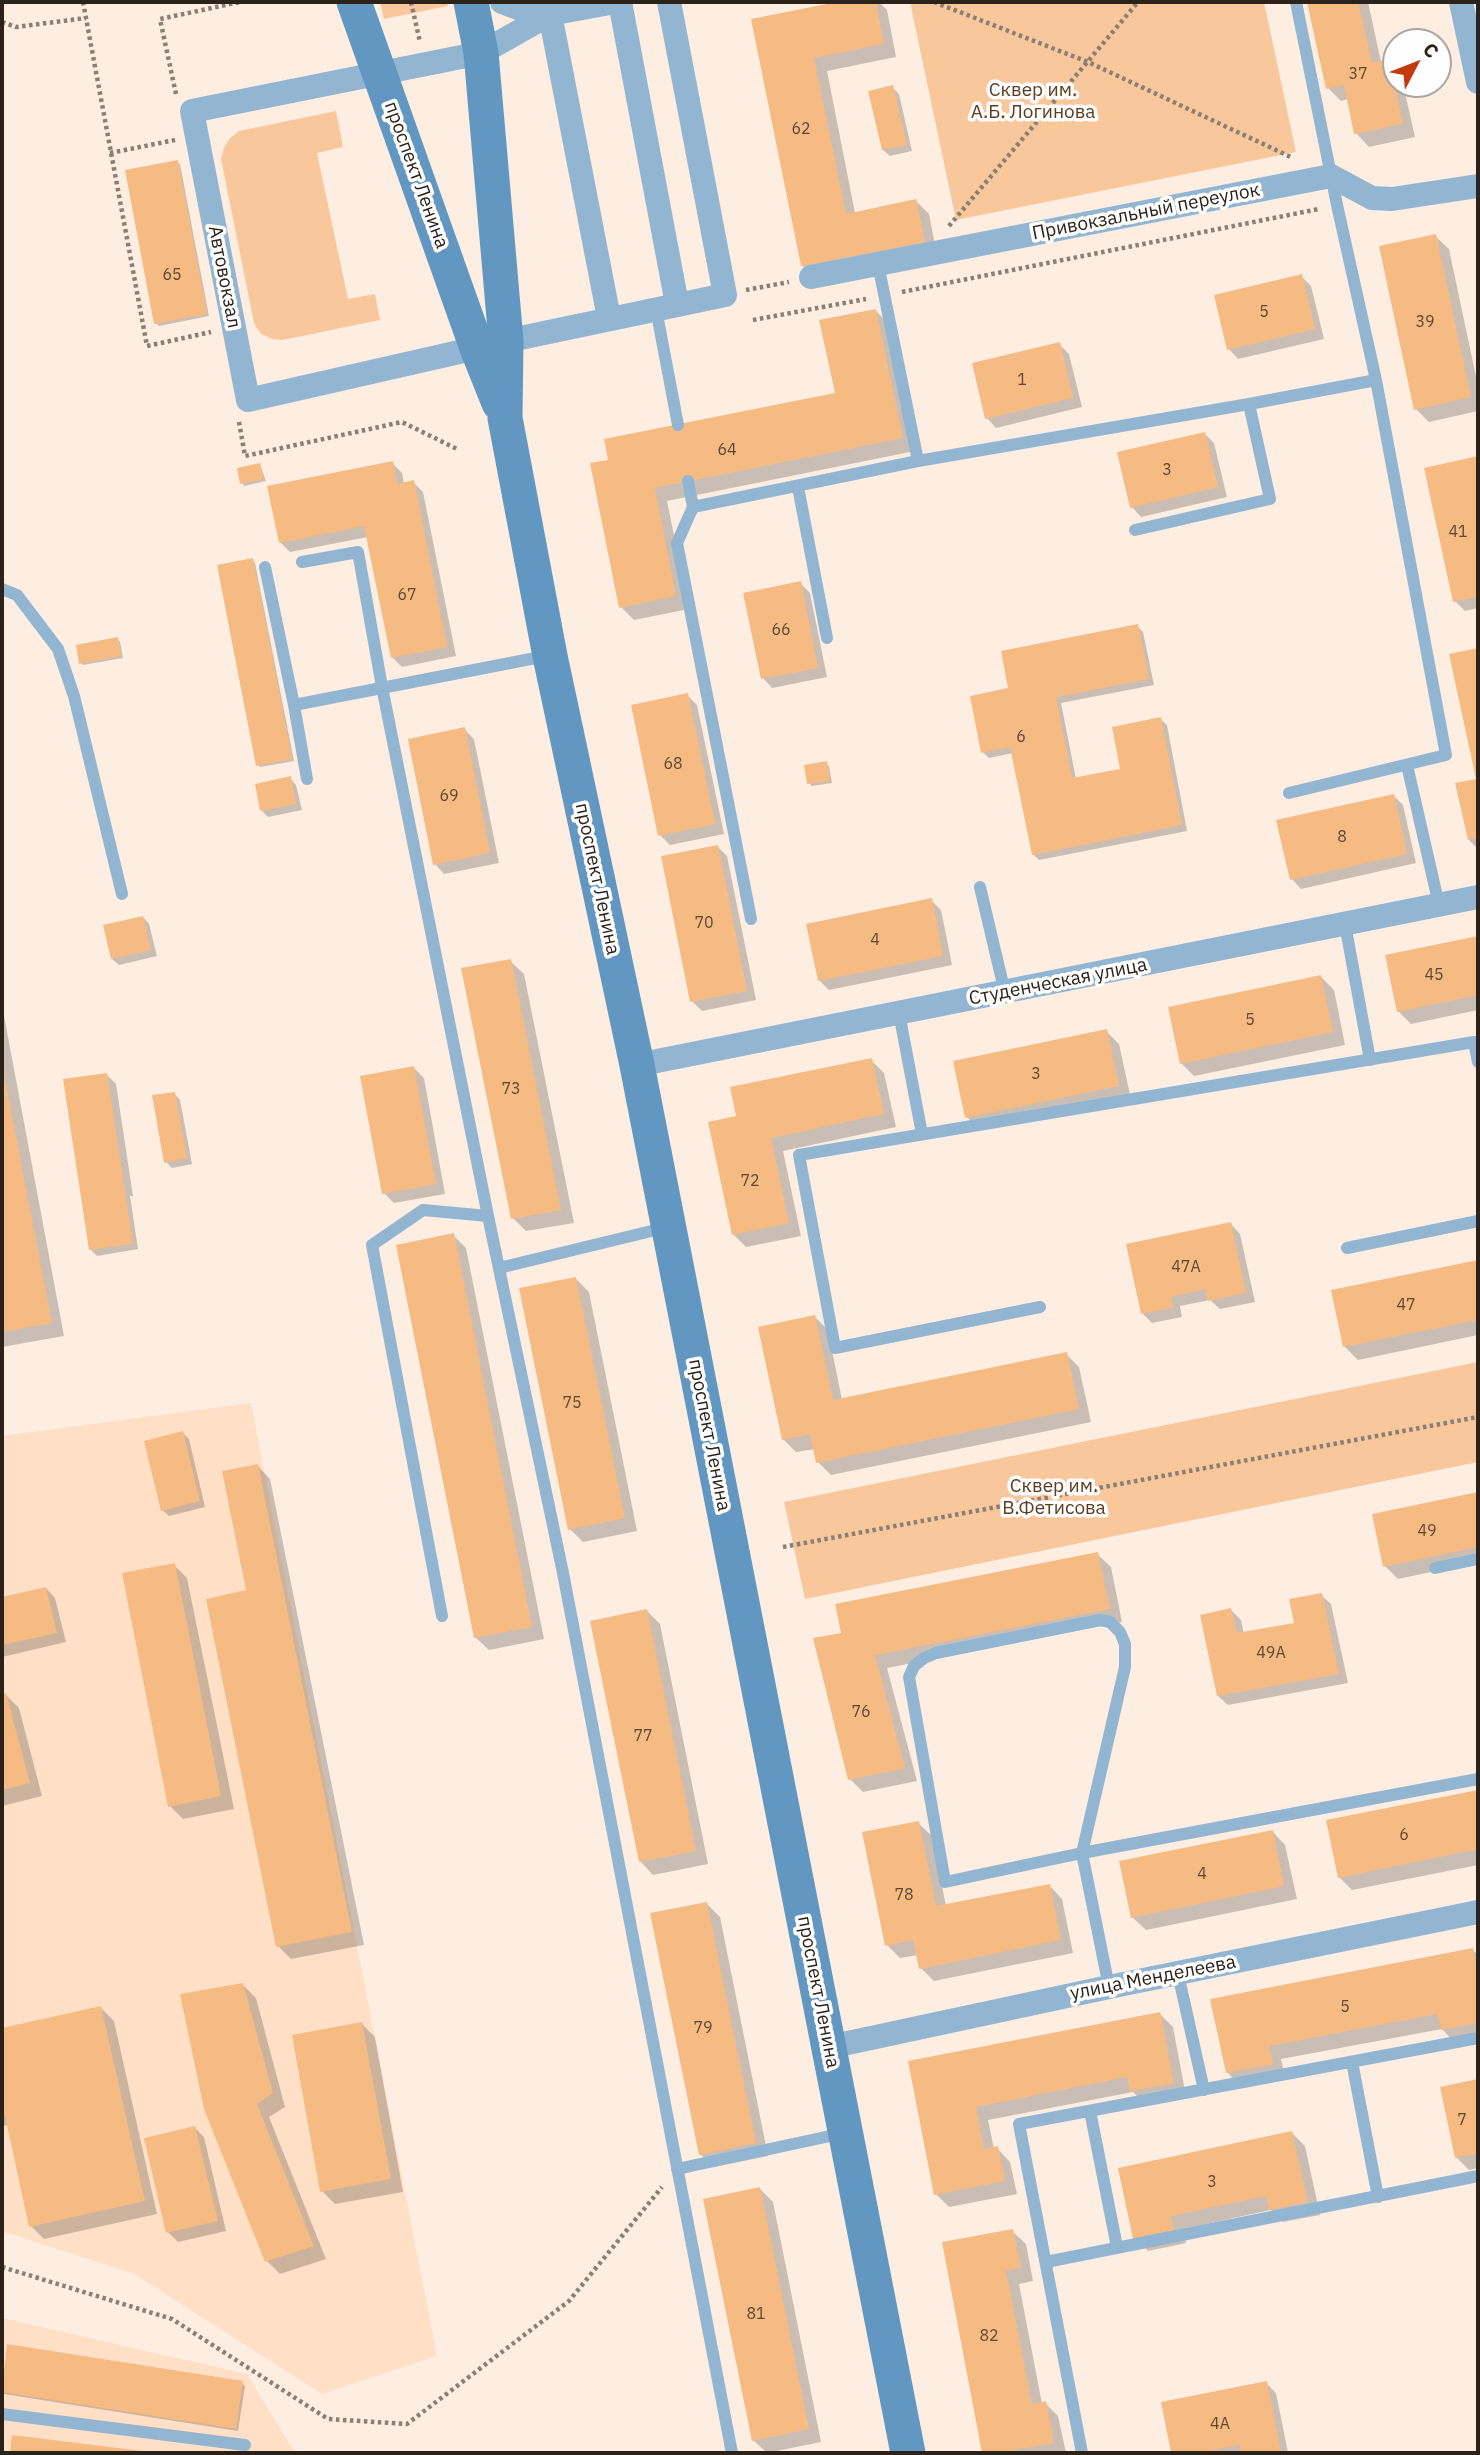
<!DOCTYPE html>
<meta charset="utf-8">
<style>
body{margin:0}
#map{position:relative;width:1480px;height:2455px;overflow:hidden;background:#fdeee1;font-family:"IBM Plex Sans",sans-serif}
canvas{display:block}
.frame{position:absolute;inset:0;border:4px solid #2b221a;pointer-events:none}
.north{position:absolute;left:1382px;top:28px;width:70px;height:70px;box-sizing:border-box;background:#fefefe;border:2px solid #aaa6a3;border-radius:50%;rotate:48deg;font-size:19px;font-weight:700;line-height:28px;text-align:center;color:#2b221a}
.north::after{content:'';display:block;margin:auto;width:24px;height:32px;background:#c33a0f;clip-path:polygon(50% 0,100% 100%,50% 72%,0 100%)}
</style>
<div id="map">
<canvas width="1480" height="2455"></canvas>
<div class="frame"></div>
<div class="north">С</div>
</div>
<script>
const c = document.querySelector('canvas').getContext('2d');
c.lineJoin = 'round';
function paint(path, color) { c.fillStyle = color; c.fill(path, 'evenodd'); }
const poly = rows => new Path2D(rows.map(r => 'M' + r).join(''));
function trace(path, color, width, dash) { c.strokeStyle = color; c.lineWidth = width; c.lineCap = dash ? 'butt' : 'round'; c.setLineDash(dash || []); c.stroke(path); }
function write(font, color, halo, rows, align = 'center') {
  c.font = font + ' "IBM Plex Sans",sans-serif'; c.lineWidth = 7; c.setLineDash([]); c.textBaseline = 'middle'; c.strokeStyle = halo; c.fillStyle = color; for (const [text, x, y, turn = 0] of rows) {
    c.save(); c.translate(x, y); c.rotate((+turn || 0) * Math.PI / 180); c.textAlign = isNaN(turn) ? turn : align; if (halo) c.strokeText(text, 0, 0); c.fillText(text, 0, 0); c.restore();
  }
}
const built = poly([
 [251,1403,437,2356,322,2394,134,2274,2,2231,2,1436],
 [2,2318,247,2374,295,2453,2,2453]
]);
const green = poly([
 [380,2,447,2,448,6,384,19],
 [910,2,1264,2,1296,152,956,220],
 [336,111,343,147,317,153,348,299,375,294,380,320,283,340,273,339,261,334,254,323,221,159,224,148,229,139,239,131],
 [1478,1362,1478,1462,805,1599,784,1502]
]);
const shadow = poly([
 [846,2,879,2,887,10,896,57,827,71,855,213,916,201,929,214,937,255,816,279,802,265,753,20],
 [1309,2,1368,2,1381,62,1388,61,1396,69,1396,84,1403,84,1415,137,1369,147,1356,133,1348,99,1341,101,1328,88],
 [892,87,899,94,912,151,890,156,883,150],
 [177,162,180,164,209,316,159,326,156,323],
 [1435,236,1449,249,1478,386,1478,411,1429,422,1416,409],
 [1301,276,1311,286,1324,339,1238,359,1229,349],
 [876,311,889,324,915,451,667,501,689,609,634,620,621,607,592,465,837,394],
 [1059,344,1069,354,1082,407,996,428,987,418],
 [1205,434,1214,443,1227,497,1141,517,1132,507],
 [1478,458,1478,608,1465,611,1455,601,1426,469],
 [392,463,402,473,404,484,413,482,423,492,456,656,402,667,392,657,368,537,290,552,280,542],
 [260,465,266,481,244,486,242,483],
 [252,560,255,563,294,761,260,767,258,765],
 [800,583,810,593,827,677,772,688,763,678],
 [1137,626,1143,632,1154,685,1061,703,1076,779,1122,770,1160,719,1167,725,1187,831,1039,860,1033,854,1013,753,989,758,983,752,1010,690],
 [117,639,120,642,123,658,83,665,81,663],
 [1478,650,1478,849,1469,840,1478,780,1451,655],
 [687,695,697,705,724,834,670,845,660,835],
 [464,729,474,739,499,863,444,874,435,864],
 [826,763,829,766,832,783,812,786,809,783],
 [290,778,296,785,302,810,268,817,262,811],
 [1394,796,1403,805,1416,863,1301,889,1292,879],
 [717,846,727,856,756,1000,702,1011,692,1001],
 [931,900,941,910,952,965,829,990,819,980],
 [143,917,149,924,157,956,119,965,112,959],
 [1478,937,1478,1010,1411,1024,1398,1011,1387,956],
 [510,961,524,974,574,1223,526,1231,513,1218],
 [1321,977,1334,990,1345,1045,1194,1076,1181,1063],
 [2,1005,64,1336,2,1347],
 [1106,1031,1119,1044,1131,1099,980,1130,967,1117],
 [871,1060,884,1073,896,1127,783,1151,801,1236,746,1247,733,1234,738,1117],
 [414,1068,424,1078,445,1194,394,1203,384,1193],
 [106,1074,116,1084,133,1196,130,1196,138,1249,97,1256,90,1249],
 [174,1093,180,1100,192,1164,172,1168,166,1162],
 [1231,1224,1240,1234,1255,1302,1220,1309,1210,1300,1180,1306,1182,1317,1152,1323,1142,1313],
 [453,1235,466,1248,544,1639,489,1650,475,1637],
 [1478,1262,1478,1335,1358,1360,1345,1347,1333,1292],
 [576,1279,589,1292,637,1531,583,1542,570,1529],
 [815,1317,828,1330,842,1400,1066,1354,1079,1367,1091,1422,831,1475,818,1462,815,1449,796,1452,783,1439],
 [183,1433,189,1439,205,1507,169,1516,162,1510],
 [257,1465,270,1479,364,1945,291,1959,278,1946,248,1592],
 [1478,1494,1478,1562,1398,1579,1385,1566,1374,1516],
 [1097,1554,1111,1567,1122,1622,887,1668,917,1781,863,1792,850,1779,843,1634],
 [174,1565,187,1578,234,1809,183,1819,170,1806],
 [46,1588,55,1598,66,1642,2,1657,2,1598],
 [1321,1595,1331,1604,1348,1683,1228,1705,1218,1696,1231,1610,1241,1620,1244,1634,1296,1625],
 [647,1611,660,1624,708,1864,653,1875,640,1861],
 [6,1695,19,1708,42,1796,2,1806,2,1696],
 [1478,1792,1478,1865,1352,1890,1339,1877,1328,1822],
 [918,1823,932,1836,946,1906,1049,1885,1062,1899,1073,1953,934,1981,921,1968,918,1955,900,1958,887,1945],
 [1272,1831,1285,1845,1297,1899,1146,1930,1132,1917],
 [706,1903,720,1917,768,2156,714,2167,700,2154],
 [1473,1950,1478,1955,1478,2038,1455,2043,1442,2029,1281,2059,1285,2076,1240,2086,1227,2072,1212,2000],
 [243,1985,256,1998,285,2107,269,2117,326,2259,280,2274,267,2261],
 [101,2008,114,2021,157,2214,44,2239,31,2226,9,2125,2,2126,2,2030],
 [1160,2014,1173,2027,1186,2096,1145,2104,1133,2092,988,2120,994,2149,997,2148,1010,2162,1017,2194,949,2207,936,2194,910,2062],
 [362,2024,375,2037,403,2192,335,2204,322,2191],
 [1478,2081,1478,2168,1469,2170,1456,2157,1442,2088],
 [194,2127,204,2137,226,2231,178,2242,168,2232],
 [1292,2133,1305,2146,1320,2215,1283,2222,1271,2210,1183,2229,1186,2243,1148,2251,1135,2238],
 [760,2189,773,2202,821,2442,767,2453,753,2440],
 [1012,2231,1026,2244,1033,2281,1019,2284,1042,2404,1045,2403,1058,2416,1066,2453,984,2453,944,2244],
 [8,2346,242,2383,245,2386,238,2431,4,2394,2,2387],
 [1266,2383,1276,2393,1288,2453,1173,2453,1163,2403],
 [14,2437,151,2453,12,2453]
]);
const building = poly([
 [837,2,876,2,884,44,814,58,846,214,916,199,925,242,801,266,751,19],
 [1307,2,1358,2,1372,63,1389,59,1403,124,1354,134,1344,85,1326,89],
 [893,85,907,145,882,150,868,91],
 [178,160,207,314,154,324,125,170],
 [1436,234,1471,397,1414,410,1379,246],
 [1302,274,1315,329,1227,350,1214,295],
 [876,309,903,438,655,488,676,596,619,608,590,463,608,460,604,439,835,393,819,320],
 [1060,342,1073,398,985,419,972,363],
 [1205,432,1218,487,1130,508,1117,452],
 [1478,456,1478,597,1453,602,1424,468],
 [393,461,397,484,414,480,447,647,391,658,364,526,279,543,267,486],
 [260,463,264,479,240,484,237,468],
 [253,558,292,759,256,766,217,565],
 [801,581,818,668,761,679,743,593],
 [1138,624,1149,679,1056,697,1072,778,1120,769,1112,727,1161,717,1182,825,1032,855,1010,747,981,753,970,696,1008,688,1001,651],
 [118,637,121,656,79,664,76,645],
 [1478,648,1478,838,1468,840,1455,783,1476,779,1449,654],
 [688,693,715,824,658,836,631,705],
 [465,727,490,853,433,865,408,739],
 [827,761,830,781,807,784,804,765],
 [291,776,296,804,260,811,255,784],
 [1394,794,1407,854,1290,880,1276,820],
 [718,845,747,991,690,1002,661,856],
 [932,898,943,956,818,981,806,924],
 [143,916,151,950,111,959,103,925],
 [1478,936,1478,995,1397,1012,1385,955],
 [511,959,561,1210,511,1219,461,968],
 [1321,975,1333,1032,1180,1064,1168,1007],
 [1107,1029,1119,1086,965,1118,953,1061],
 [872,1058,884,1114,771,1138,789,1223,732,1235,708,1122,736,1116,730,1087],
 [2,1064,52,1323,2,1332],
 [414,1066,436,1184,382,1194,360,1076],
 [107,1073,133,1244,89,1250,63,1079],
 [175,1092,187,1158,164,1163,152,1095],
 [1231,1222,1246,1293,1208,1301,1206,1289,1171,1297,1173,1308,1141,1314,1126,1244],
 [454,1233,532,1627,474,1638,396,1245],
 [1478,1260,1478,1320,1343,1347,1331,1290],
 [576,1277,625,1518,568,1530,519,1288],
 [815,1315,833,1400,1067,1352,1079,1409,816,1463,810,1434,782,1440,758,1327],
 [183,1431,200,1501,161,1511,144,1441],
 [258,1464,352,1932,276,1947,206,1599,246,1590,222,1471],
 [1478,1492,1478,1547,1383,1567,1372,1514],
 [1098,1552,1110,1609,875,1655,905,1768,848,1780,813,1638,841,1633,835,1604],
 [175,1563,221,1796,168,1807,122,1573],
 [46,1587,57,1633,2,1645,2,1597],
 [1322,1593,1339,1674,1217,1696,1200,1615,1231,1608,1237,1633,1294,1623,1289,1599],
 [647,1609,696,1851,639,1862,590,1621],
 [6,1693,30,1783,2,1790,2,1694],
 [1478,1790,1478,1849,1338,1878,1326,1820],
 [919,1821,936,1906,1050,1884,1061,1940,919,1969,913,1940,885,1946,862,1832],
 [1273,1830,1284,1886,1131,1918,1119,1861],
 [707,1902,756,2143,699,2155,650,1913],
 [1473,1948,1478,1973,1478,2023,1441,2030,1437,2014,1269,2046,1273,2064,1226,2073,1210,1999],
 [243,1983,273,2093,257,2104,314,2246,265,2262,204,2109,180,1994],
 [101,2006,145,2201,29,2227,4,2111,2,2111,2,2028],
 [1160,2012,1174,2083,1130,2091,1127,2077,976,2107,984,2149,998,2146,1005,2181,934,2195,908,2061],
 [362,2022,391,2179,320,2192,292,2035],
 [1478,2079,1478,2153,1455,2158,1440,2087],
 [195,2126,218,2221,166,2233,144,2138],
 [1292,2131,1308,2202,1269,2210,1266,2196,1171,2216,1174,2230,1133,2239,1118,2168],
 [760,2187,809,2429,752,2441,703,2199],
 [1013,2229,1021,2268,1006,2271,1032,2404,1046,2401,1054,2443,998,2453,982,2453,942,2242],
 [7,2344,243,2381,236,2429,2,2392],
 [1267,2381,1281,2452,1241,2453,1240,2445,1200,2453,1171,2453,1161,2402],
 [12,2435,151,2452,151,2453,10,2453]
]);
const path = poly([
 [83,2,147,346,211,332],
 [411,2,420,42],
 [934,2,1088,62,1293,158],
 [2,22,16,27,86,18],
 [176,94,160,19,240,2],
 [110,153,175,140],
 [949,226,1138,2],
 [746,290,789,282],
 [902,292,1319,209],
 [753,320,866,299],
 [239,422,245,456,402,422,457,449],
 [783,1547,1478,1417],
 [2,2267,172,2319,328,2419,407,2424,569,2301,662,2187]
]);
const lane = poly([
 [878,264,918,461],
 [656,309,678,425],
 [688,481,693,507],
 [798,487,827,638],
 [1135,530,1270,499,1249,404],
 [302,562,358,552,382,687,488,1216,563,1573,732,2453],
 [265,567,294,705,546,656],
 [2,589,17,595,58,649,74,696,122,894],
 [294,705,307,779],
 [1407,765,1439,905],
 [1289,793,1446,755,1376,380,1337,205,1296,2],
 [980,887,1005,993],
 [751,919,677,543,693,507,918,461,1249,404,1376,380],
 [1345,924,1370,1060],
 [899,1013,922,1134],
 [1347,1248,1478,1221],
 [499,1268,668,1227],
 [1040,1307,835,1348,799,1155,1474,1042,1478,1062],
 [1435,1568,1478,1559],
 [442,1616,372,1245,423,1210,488,1216],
 [1178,1974,1204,2090],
 [1109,1987,1082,1853,1125,1667,1125,1644,1120,1632,1110,1622,1100,1620,936,1653,924,1658,914,1666,909,1677,945,1882,1082,1853,1478,1779],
 [1352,2062,1378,2197],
 [1090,2111,1117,2247],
 [677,2169,844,2133],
 [1046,2262,1478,2176],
 [2,2414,245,2445],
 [1082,2453,1019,2124,1478,2038]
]);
const street = poly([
 [502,2,518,8,550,14],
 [620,2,677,304],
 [1461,2,1478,82],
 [550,14,609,318],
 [811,277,1331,176,1372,198,1392,199,1478,186],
 [506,341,725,295,669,2],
 [477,348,248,400,192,111,481,53,550,14,615,2],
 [637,1065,1478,897],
 [829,2047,1109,1987,1478,1912]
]);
const secondary = poly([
 [354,2,477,348,499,403],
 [471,2,481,53,506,341,505,418,550,656,637,1065,908,2453]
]);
const numberNames = [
 ["37",1358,74],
 ["62",801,129],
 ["65",172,275],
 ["5",1264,312],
 ["39",1425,322],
 ["1",1022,380],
 ["64",727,450],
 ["3",1167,470],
 ["41",1458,532],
 ["67",407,595],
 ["66",781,630],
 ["6",1021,737],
 ["68",673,764],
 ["69",449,796],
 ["8",1342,837],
 ["70",704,923],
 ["4",875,940],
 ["45",1434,975],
 ["5",1250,1020],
 ["3",1036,1074],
 ["73",511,1089],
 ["72",750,1181],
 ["47А",1186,1267],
 ["47",1406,1305],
 ["75",572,1403],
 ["49",1427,1531],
 ["49А",1271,1653],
 ["76",861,1712],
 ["77",643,1736],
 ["6",1404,1835],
 ["4",1202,1874],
 ["78",904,1895],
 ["5",1345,2007],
 ["79",703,2028],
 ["7",1462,2120],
 ["3",1212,2182],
 ["81",756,2314],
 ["82",989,2336],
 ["4А",1220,2424]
];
const parkNames = [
 ["Сквер им.",1033,91],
 ["А.Б. Логинова",1033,113],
 ["Сквер им.",1054,1487],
 ["В.Фетисова",1054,1509]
];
const streetNames = [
 ["проспект Ленина",416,175,70],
 ["Привокзальный переулок",1146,212,-11],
 ["Автовокзал",224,277,79],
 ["проспект Ленина",597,879,78],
 ["Студенческая улица",1058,982,-11],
 ["проспект Ленина",709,1435,79],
 ["улица Менделеева",1153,1978,-11],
 ["проспект Ленина",818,1992,79]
];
paint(built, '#ffe0c6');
paint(green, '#f8c79c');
paint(shadow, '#0003');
paint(building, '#f6ba83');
trace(path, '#8a7f74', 4.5, [3.5, 3.5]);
trace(lane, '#92b5d1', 12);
trace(street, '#92b5d1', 24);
trace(secondary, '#6197c0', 35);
write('16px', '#5e4834', null, numberNames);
write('19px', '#5c3d1f', '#fefefe', parkNames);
write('19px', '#2b221a', '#fefefe', streetNames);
</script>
